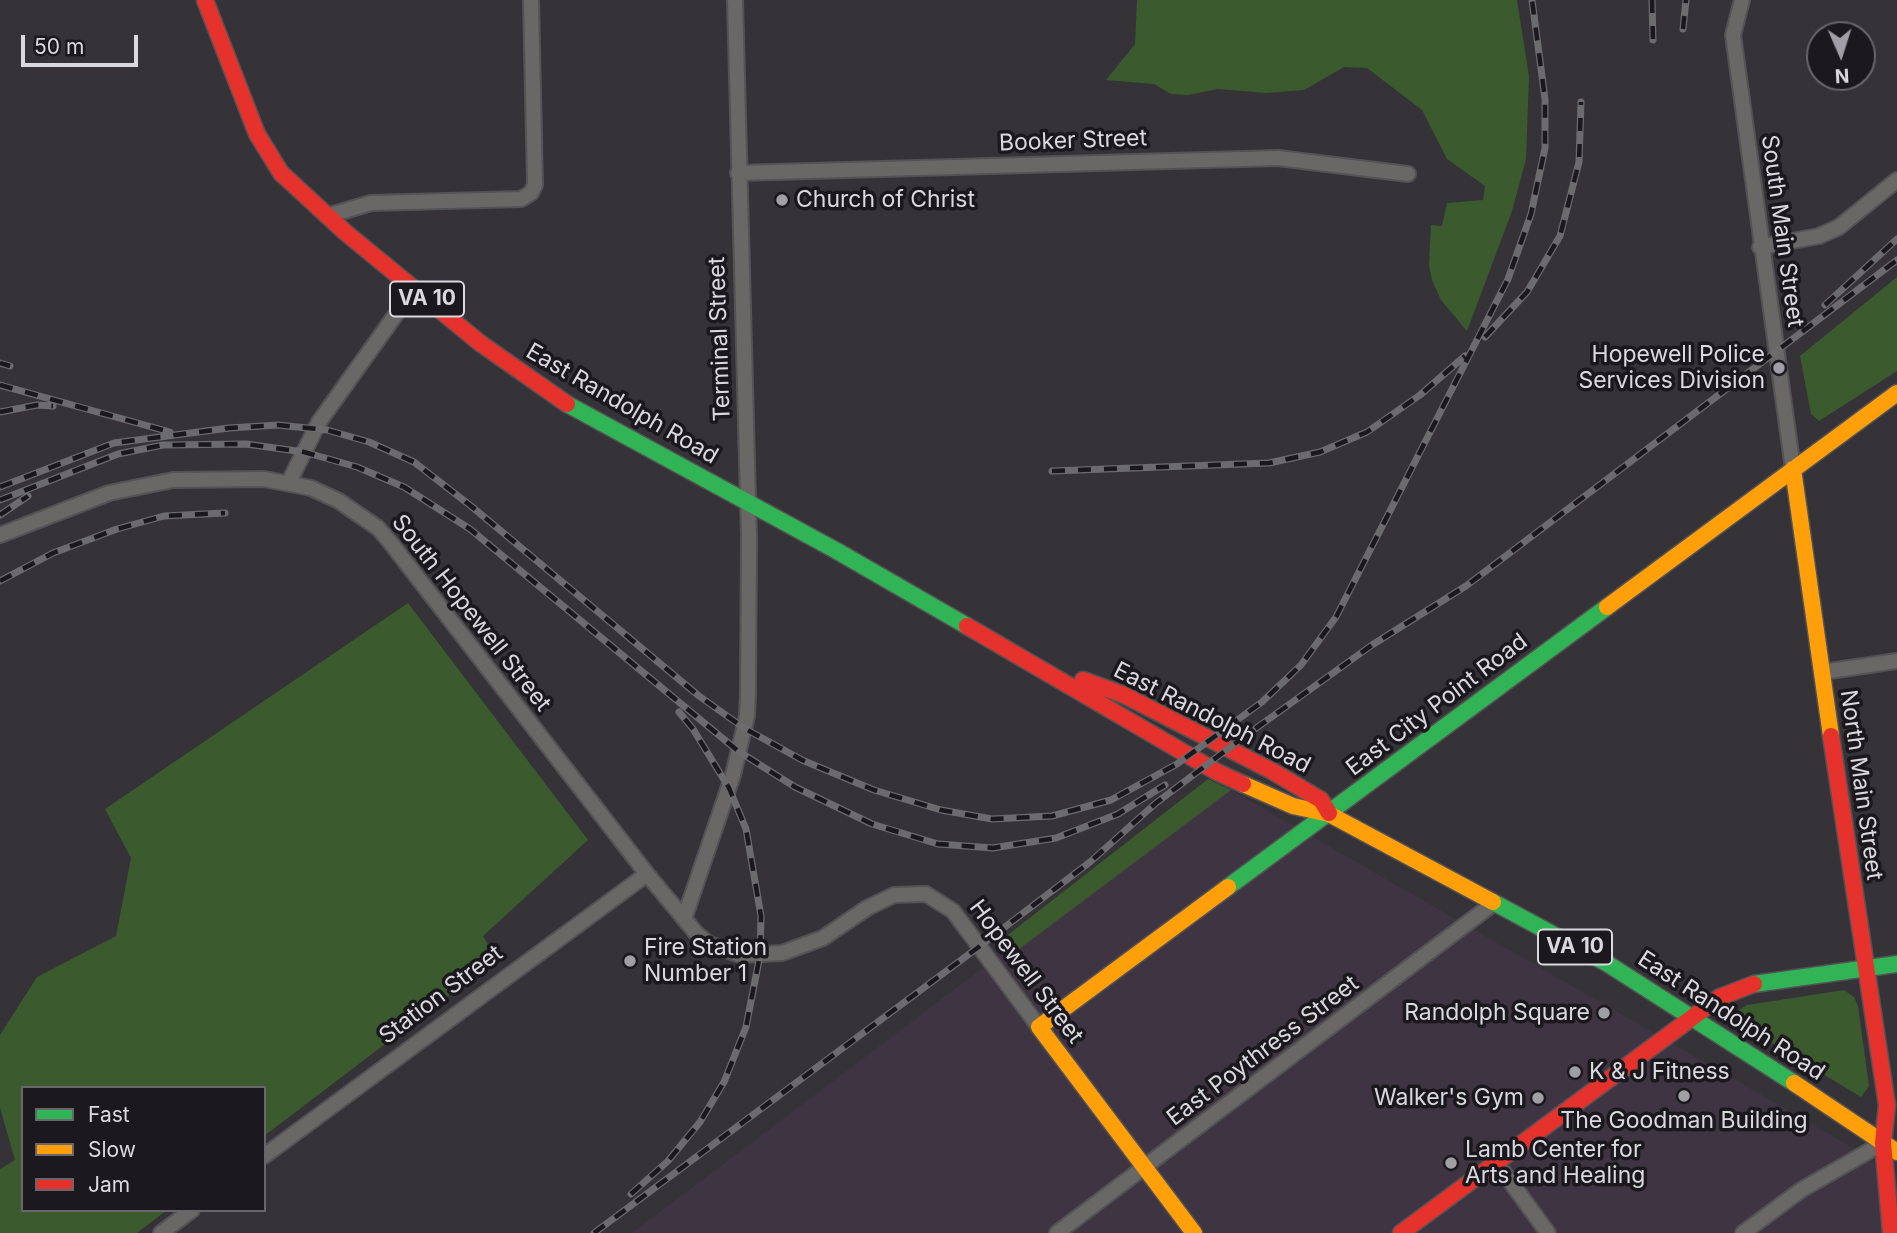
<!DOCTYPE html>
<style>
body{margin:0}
#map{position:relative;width:1897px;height:1233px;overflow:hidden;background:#353338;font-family:Inter,sans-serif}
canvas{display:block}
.legend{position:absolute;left:21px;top:1086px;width:245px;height:126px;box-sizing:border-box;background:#1b191e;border:2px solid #68666c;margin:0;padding:9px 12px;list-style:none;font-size:21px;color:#dbd9e0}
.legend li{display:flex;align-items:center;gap:14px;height:35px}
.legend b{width:35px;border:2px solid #68666c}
.north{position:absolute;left:1806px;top:21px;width:70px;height:70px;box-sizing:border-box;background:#1b191e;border:2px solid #68666c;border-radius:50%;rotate:177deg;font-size:19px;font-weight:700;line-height:28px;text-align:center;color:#dbd9e0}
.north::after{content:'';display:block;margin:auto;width:24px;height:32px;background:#a19fa5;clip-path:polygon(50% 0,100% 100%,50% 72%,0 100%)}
.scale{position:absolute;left:21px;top:35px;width:117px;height:32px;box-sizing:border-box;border:4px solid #dbd9e0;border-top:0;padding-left:9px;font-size:21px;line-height:24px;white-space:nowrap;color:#dbd9e0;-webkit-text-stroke:5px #1b191e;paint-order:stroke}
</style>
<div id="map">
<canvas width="1897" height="1233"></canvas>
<ul class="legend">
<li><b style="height:9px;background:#30b455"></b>Fast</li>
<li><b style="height:9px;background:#ff9f0a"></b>Slow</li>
<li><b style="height:9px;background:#e5322d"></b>Jam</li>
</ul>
<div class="north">N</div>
<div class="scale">50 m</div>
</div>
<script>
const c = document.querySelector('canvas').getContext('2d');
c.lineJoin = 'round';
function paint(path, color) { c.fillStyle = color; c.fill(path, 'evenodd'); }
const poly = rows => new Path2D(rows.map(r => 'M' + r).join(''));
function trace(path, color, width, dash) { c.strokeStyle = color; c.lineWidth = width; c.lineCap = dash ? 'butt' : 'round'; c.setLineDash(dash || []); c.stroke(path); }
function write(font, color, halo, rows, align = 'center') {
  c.font = font + ' Inter,sans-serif'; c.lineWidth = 7; c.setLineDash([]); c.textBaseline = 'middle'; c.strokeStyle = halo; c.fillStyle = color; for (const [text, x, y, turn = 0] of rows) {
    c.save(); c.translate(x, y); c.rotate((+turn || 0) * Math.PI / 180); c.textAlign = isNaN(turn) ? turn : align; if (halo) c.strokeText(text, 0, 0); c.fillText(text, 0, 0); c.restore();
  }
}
const commercial = poly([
 [1224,786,1845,1143,1897,1178,1897,1233,632,1233]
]);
const green = poly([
 [1137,0,1517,0,1529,76,1526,159,1512,211,1467,331,1441,300,1432,280,1429,265,1431,225,1442,226,1447,203,1483,200,1485,186,1447,159,1422,110,1367,68,1344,67,1304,90,1266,93,1218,89,1188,95,1171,94,1154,84,1106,80,1135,44],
 [1897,277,1897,371,1819,421,1811,414,1800,356],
 [408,603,588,840,483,936,497,959,264,1136,264,1088,23,1088,23,1210,167,1210,137,1233,0,1233,0,1169,15,1160,0,1108,0,1035,37,977,116,936,131,858,105,809],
 [1208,779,1231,790,1011,955,1000,941],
 [1844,990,1854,997,1858,1006,1869,1086,1861,1097,1742,1025,1739,1019,1739,1010,1747,1005]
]);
const street = poly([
 [1742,0,1733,35,1793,469],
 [738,173,1278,158,1408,174],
 [327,216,371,203,521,199,531,193,535,185,531,0],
 [1760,247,1819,236,1839,227,1897,180],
 [289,482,319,422,414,289],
 [0,535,109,493,173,480,264,479,311,488,339,501,378,528,390,542,647,874,696,933,709,944,740,955,782,953,823,938,867,908,894,895,926,894,953,911,1039,1027],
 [1823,672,1897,661],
 [684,919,733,775,747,716,748,693,749,538,735,0],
 [264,1156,647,874],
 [1496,1162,1548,1233],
 [161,1233,192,1210],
 [1057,1233,1494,903],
 [1743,1233,1801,1190,1883,1143]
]);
const fast = poly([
 [567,404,837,551,967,626],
 [1228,887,1607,607],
 [1493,902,1608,964,1794,1083],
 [1754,984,1897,964]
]);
const slow = poly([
 [1793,469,1831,736],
 [1607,607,1897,393],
 [1243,784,1293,806,1329,814,1493,902],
 [1794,1083,1897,1152],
 [1194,1233,1039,1027,1228,887]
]);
const jam = poly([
 [205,0,257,134,281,173,345,232,480,343,567,404],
 [967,626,1217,772,1243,784],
 [1083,680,1124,695,1272,771,1321,800,1329,813],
 [1831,736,1887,1105,1883,1143,1891,1233],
 [1401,1233,1720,997,1754,984]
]);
const rail = poly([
 [1652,0,1653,40],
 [1683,29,1686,0],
 [1825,305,1897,239],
 [1485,337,1527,292,1560,236,1579,162,1581,102],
 [0,363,10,366],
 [0,385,170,432],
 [0,412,37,405,53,406],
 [1052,471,1269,463,1320,452,1367,432,1420,395,1465,356],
 [0,487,114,443,229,428,278,425,327,430,369,442,414,462,471,506,699,696,744,728,802,760,874,790,941,810,992,819,1052,816,1111,800,1177,764,1262,702,1301,665,1336,617,1508,279,1531,214,1545,148,1545,99,1532,0],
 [0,500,118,454,163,445,246,444,304,452,357,467,404,487,470,529,738,751,795,787,872,824,938,844,993,848,1056,838,1118,814,1165,785],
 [0,515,28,496],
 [0,581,53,553,117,529,164,516,225,513],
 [631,1194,668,1161,700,1122,724,1082,746,1027,760,955,761,916,746,829,729,788,693,729,679,712],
 [594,1233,980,946,1090,862,1156,803,1241,739,1372,645,1466,586,1897,260]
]);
const markers = [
 [782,200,7,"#a19fa5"],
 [1779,368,7,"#a19fa5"],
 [630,961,7,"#a19fa5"],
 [1604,1013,7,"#a19fa5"],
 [1575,1072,7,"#a19fa5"],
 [1684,1096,7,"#a19fa5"],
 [1538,1098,7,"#a19fa5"],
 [1451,1163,7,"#a19fa5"]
];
const shields = [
 [427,299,74],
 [1575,947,74]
];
const shieldNames = [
 ["VA 10",427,299],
 ["VA 10",1575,947]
];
const streetNames = [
 ["Booker Street",1073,141,-2],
 ["South Main Street",1782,231,82],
 ["Terminal Street",720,339,-92],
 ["East Randolph Road",622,404,30],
 ["South Hopewell Street",471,613,52],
 ["East City Point Road",1437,705,-37],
 ["East Randolph Road",1212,718,27],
 ["North Main Street",1861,785,82],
 ["Hopewell Street",1026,972,53],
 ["Station Street",441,995,-37],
 ["East Randolph Road",1731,1016,33],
 ["East Poythress Street",1263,1051,-37]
];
const poiNames = [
 ["Church of Christ",796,200],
 ["Hopewell Police",1765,355,"right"],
 ["Services Division",1765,381,"right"],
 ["Fire Station",644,948],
 ["Number 1",644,974],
 ["Randolph Square",1590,1013,"right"],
 ["K & J Fitness",1589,1072],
 ["Walker's Gym",1524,1098,"right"],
 ["The Goodman Building",1684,1121,"center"],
 ["Lamb Center for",1465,1150],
 ["Arts and Healing",1465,1176]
];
paint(commercial, '#3f3542');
paint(green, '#3b5a2e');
trace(street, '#535255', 18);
trace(fast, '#535255', 19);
trace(slow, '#535255', 19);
trace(jam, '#535255', 19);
trace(street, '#696867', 14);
trace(fast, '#30b455', 16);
trace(slow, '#ff9f0a', 16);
trace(jam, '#e5322d', 16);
trace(rail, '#6c6b6d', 7);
trace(rail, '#1b191e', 4.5, [13]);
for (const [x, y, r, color] of markers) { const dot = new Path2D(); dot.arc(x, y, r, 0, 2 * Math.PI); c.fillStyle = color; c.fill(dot); trace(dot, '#1b191e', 2.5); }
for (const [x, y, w] of shields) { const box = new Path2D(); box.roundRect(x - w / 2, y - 17.5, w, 35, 5); c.fillStyle = '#1b191e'; c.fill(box); trace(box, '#dbd9e0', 2); }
write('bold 21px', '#dbd9e0', null, shieldNames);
write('23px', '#dbd9e0', '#1b191e', streetNames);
write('23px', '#dbd9e0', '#1b191e', poiNames, 'left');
</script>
